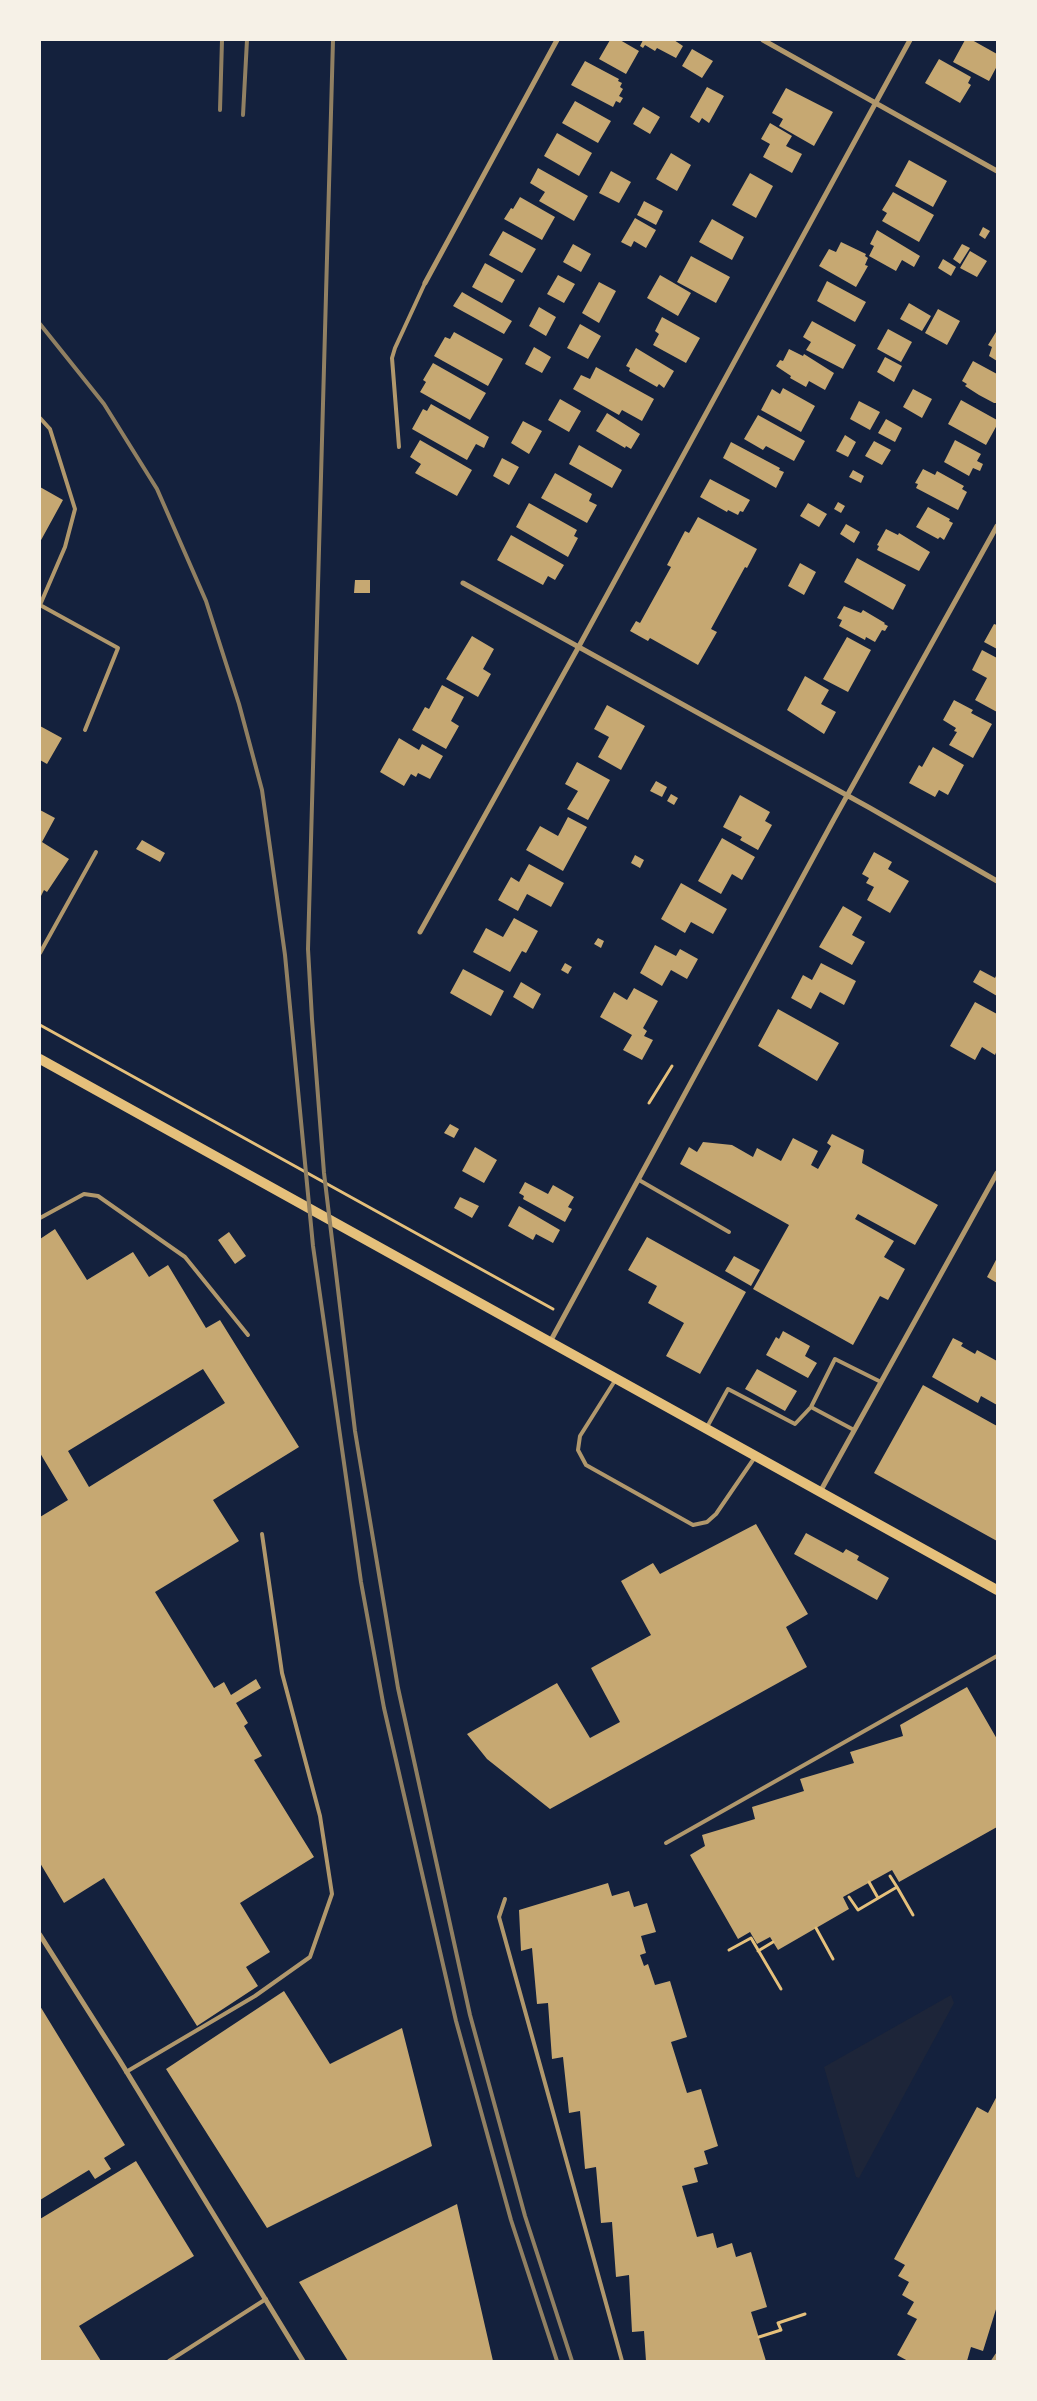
<!DOCTYPE html>
<style>
body{margin:0}
#map{position:relative;width:1037px;height:2401px;overflow:hidden;background:#14213d;font-family:"Fira Sans Condensed",sans-serif}
canvas{display:block}
.frame{position:absolute;inset:0;border:41px solid #f6f1e7;pointer-events:none}
</style>
<div id="map">
<canvas width="1037" height="2401"></canvas>
<div class="frame"></div>
</div>
<script>
const c = document.querySelector('canvas').getContext('2d');
c.lineJoin = 'round';
function paint(path, color) { c.fillStyle = color; c.fill(path, 'evenodd'); }
const poly = rows => new Path2D(rows.map(r => 'M' + r).join(''));
function trace(path, color, width, dash) { c.strokeStyle = color; c.lineWidth = width; c.lineCap = dash ? 'butt' : 'round'; c.setLineDash(dash || []); c.stroke(path); }
const green = poly([
 [951,1995,954,2003,859,2178,856,2177,824,2067]
]);
const building = poly([
 [610,40,620,40,639,51,626,74,599,59],
 [643,40,674,40,683,46,676,58,657,48,655,51,645,45,643,48,640,46],
 [965,40,972,40,997,54,997,66,989,81,953,62],
 [692,49,713,61,702,78,682,66],
 [939,59,971,77,968,83,971,85,960,103,925,83],
 [585,61,619,79,618,81,622,83,620,87,623,89,619,96,623,98,620,103,616,101,613,107,571,85],
 [707,87,724,96,709,123,702,118,699,123,690,117],
 [786,88,833,112,814,146,779,126,783,119,772,113],
 [575,101,611,121,598,143,562,123],
 [643,107,660,117,650,134,633,124],
 [770,123,792,136,786,146,802,154,792,173,763,157,770,144,761,139],
 [557,133,592,153,579,176,544,156],
 [671,153,691,165,677,191,656,179],
 [909,160,947,181,933,207,895,186],
 [538,168,588,196,574,221,539,201,545,192,530,183],
 [611,171,631,182,619,203,599,193],
 [750,173,773,186,756,218,732,205],
 [893,192,934,215,919,242,882,221,887,213,882,210],
 [520,197,555,217,542,240,504,219,511,208,513,209],
 [644,201,663,211,656,225,637,215],
 [635,218,656,230,646,248,634,241,631,247,621,242],
 [712,219,744,237,732,260,699,242],
 [983,227,990,231,985,239,979,235],
 [877,230,920,256,914,267,902,260,896,271,869,256,874,246,870,244],
 [503,231,536,249,522,273,489,255],
 [841,242,866,254,865,256,868,258,865,265,868,266,856,287,819,266,829,249,836,252],
 [573,244,591,254,581,272,563,262],
 [962,244,970,248,960,264,953,259],
 [970,251,987,261,977,277,960,268],
 [691,256,730,277,716,303,677,282],
 [943,259,956,267,951,276,938,268],
 [485,263,515,280,502,303,472,287],
 [558,275,575,284,564,303,547,294],
 [660,275,691,293,678,316,647,298],
 [827,281,866,302,855,322,817,301],
 [599,282,616,291,599,323,582,313],
 [462,292,512,321,504,334,453,306],
 [909,303,931,316,922,331,900,319],
 [539,307,556,317,546,336,529,326],
 [938,309,960,321,947,345,925,333],
 [662,317,700,338,686,363,653,345,659,334,655,331],
 [812,321,856,345,843,369,806,350,811,342,803,337],
 [580,324,601,336,588,359,567,348],
 [888,329,912,342,901,362,877,349],
 [454,332,503,359,488,386,434,356,445,337,450,339],
 [996,332,997,332,997,361,989,356,992,347,988,345],
 [534,347,551,357,542,373,525,364],
 [636,348,674,371,664,388,659,384,657,387,629,371,630,368,626,366],
 [789,349,803,356,804,354,834,373,825,390,809,381,806,387,790,378,791,376,776,366,780,360,783,361],
 [885,357,902,366,894,382,877,372],
 [973,361,997,374,997,403,994,403,979,395,965,386,967,384,962,381],
 [433,363,486,393,470,420,420,392,426,382,423,380],
 [596,367,654,399,642,421,622,410,619,415,573,389,581,375,590,379],
 [783,388,815,406,801,432,761,410,772,389,780,394],
 [913,389,932,399,922,418,903,407],
 [560,399,581,411,569,432,548,420],
 [961,400,997,420,997,425,986,445,948,424],
 [859,401,880,412,870,430,850,419],
 [431,404,489,437,484,448,476,444,467,460,412,429,423,409,427,411],
 [607,413,640,434,631,449,626,446,625,448,596,431],
 [758,415,805,441,794,461,766,446,763,450,744,439],
 [886,419,902,428,895,442,878,433],
 [523,421,542,431,529,454,511,443],
 [845,435,856,442,848,457,836,451],
 [420,440,472,470,457,496,415,473,421,464,410,457],
 [955,440,981,454,977,461,983,464,980,471,973,468,969,476,944,462],
 [874,441,891,450,882,465,865,456],
 [731,442,780,468,779,470,784,472,776,488,723,458],
 [579,445,622,470,612,488,569,464],
 [502,458,519,467,509,485,493,476],
 [923,469,935,475,937,471,964,486,962,489,967,492,958,510,916,488,918,484,915,483],
 [853,470,864,476,861,483,849,477],
 [555,473,592,494,589,501,597,505,587,523,541,498],
 [710,479,750,500,743,512,740,511,738,515,728,510,727,512,700,497],
 [40,487,63,500,40,542],
 [838,502,845,506,841,513,834,509],
 [529,503,577,530,574,536,578,538,568,557,516,527],
 [808,503,827,514,819,527,800,516],
 [928,507,950,519,949,521,953,523,944,540,940,537,938,539,916,527],
 [698,517,757,549,747,568,745,567,711,629,717,632,698,665,650,638,648,641,630,631,636,621,640,623,671,567,667,565,685,531,689,533],
 [846,524,860,532,854,543,840,534],
 [886,529,898,535,899,533,930,552,919,571,877,550,879,546,877,545],
 [511,535,564,565,555,580,548,576,543,585,497,560],
 [857,558,906,585,893,610,844,582],
 [800,563,816,572,804,595,788,586],
 [355,580,370,580,370,593,354,593],
 [844,606,861,613,863,610,885,623,884,624,888,626,885,631,882,630,875,642,866,637,865,640,839,626,842,620,837,618],
 [994,624,997,625,997,649,984,642],
 [472,636,494,649,483,669,491,674,478,697,446,679],
 [847,637,871,650,848,692,823,679],
 [982,650,997,658,997,712,975,700,987,678,972,670],
 [805,676,829,690,821,704,836,712,824,734,787,710],
 [442,685,464,697,451,721,459,726,446,749,412,730,425,707,429,709],
 [954,700,973,710,971,713,992,724,973,758,949,745,957,732,954,731,956,728,943,720],
 [607,705,645,726,621,770,598,757,609,737,594,729],
 [40,726,62,738,47,764,40,760],
 [399,738,419,750,422,744,443,756,430,779,418,773,416,777,411,774,404,786,380,772],
 [933,747,964,765,948,795,939,790,935,797,909,783,919,765,922,767],
 [577,762,610,780,588,820,567,809,578,791,565,784],
 [656,781,667,787,662,797,650,791],
 [671,794,678,798,674,805,667,801],
 [740,795,770,812,765,821,772,825,758,850,740,840,742,837,723,827],
 [40,810,55,818,42,842,69,859,47,892,44,890,40,898],
 [568,817,587,827,563,871,526,850,540,826,558,836],
 [722,838,755,857,742,880,732,874,721,894,698,881],
 [142,840,165,853,160,862,136,849],
 [874,852,892,862,888,869,909,881,890,913,867,900,874,887,866,883,869,878,862,874],
 [635,855,644,860,640,868,631,863],
 [529,864,564,883,551,907,527,894,518,911,498,900,511,877,519,882],
 [681,883,727,909,713,934,691,922,685,933,661,919],
 [843,906,862,917,852,935,865,942,852,965,819,947],
 [514,918,538,931,526,953,522,951,510,972,473,952,486,928,503,937],
 [598,938,604,941,601,948,594,944],
 [655,945,676,956,680,949,698,959,687,979,671,970,662,986,640,973],
 [565,963,572,967,568,974,561,970],
 [821,963,856,981,844,1005,820,992,811,1009,791,998,803,975,812,980],
 [463,969,504,991,491,1016,450,993],
 [980,970,995,978,997,974,997,996,973,982],
 [521,982,541,994,533,1009,513,997],
 [634,988,658,1001,643,1028,647,1031,644,1036,653,1040,642,1060,623,1050,632,1035,600,1017,614,992,627,1000],
 [975,1002,997,1014,997,1050,995,1055,982,1047,975,1060,950,1046],
 [778,1009,839,1043,817,1081,758,1046],
 [450,1124,459,1129,454,1138,444,1133],
 [832,1134,864,1150,862,1163,938,1205,915,1245,858,1214,855,1219,894,1241,884,1257,905,1269,888,1300,880,1296,853,1345,753,1289,789,1225,680,1164,689,1147,697,1152,703,1142,732,1145,753,1157,757,1148,781,1161,793,1138,818,1151,811,1165,818,1169,831,1146,827,1143],
 [475,1147,497,1160,484,1183,462,1171],
 [525,1182,548,1194,553,1185,574,1197,568,1207,572,1209,565,1222,523,1199,524,1196,519,1193],
 [460,1197,479,1206,472,1218,454,1208],
 [519,1206,560,1230,553,1243,536,1234,533,1240,508,1226],
 [55,1229,87,1280,133,1252,149,1277,168,1265,206,1328,220,1320,299,1447,213,1500,239,1541,155,1592,214,1688,224,1682,231,1695,256,1679,261,1688,236,1703,248,1723,244,1726,262,1756,254,1760,314,1857,240,1903,270,1952,246,1967,258,1986,197,2026,104,1878,64,1903,40,1863,40,1517,68,1500,40,1453,40,1239],
 [203,1369,225,1403,89,1487,68,1451],
 [229,1232,246,1256,235,1264,218,1240],
 [647,1237,746,1292,700,1374,666,1356,684,1323,648,1303,657,1286,628,1270],
 [734,1256,760,1270,751,1286,725,1271],
 [997,1258,997,1283,987,1277],
 [783,1331,810,1346,805,1356,817,1363,808,1378,766,1355,776,1337,779,1339],
 [953,1338,963,1343,961,1346,975,1354,977,1350,997,1361,997,1405,981,1396,978,1403,932,1377],
 [757,1369,797,1391,785,1411,745,1389],
 [923,1385,997,1426,997,1541,874,1473],
 [756,1524,808,1614,786,1627,807,1667,550,1809,487,1759,467,1734,557,1683,590,1738,620,1722,591,1668,651,1635,621,1581,653,1563,660,1574],
 [806,1533,843,1553,846,1549,859,1556,857,1560,889,1578,877,1600,794,1554],
 [967,1687,997,1739,997,1827,899,1882,892,1870,843,1897,849,1909,778,1950,770,1937,757,1944,750,1932,738,1939,690,1855,705,1846,702,1835,755,1819,752,1807,804,1791,800,1779,854,1763,850,1752,903,1736,900,1725],
 [608,1883,612,1896,629,1891,634,1907,647,1903,656,1932,641,1936,646,1953,640,1955,644,1966,648,1964,655,1985,670,1981,687,2037,671,2042,687,2093,701,2089,718,2146,704,2151,708,2164,694,2168,698,2182,682,2186,697,2237,713,2233,717,2248,732,2243,736,2257,751,2252,767,2307,751,2312,766,2361,646,2361,644,2331,632,2332,629,2275,616,2277,612,2222,601,2223,596,2167,585,2169,580,2111,569,2113,563,2057,552,2059,548,2003,537,2004,532,1948,521,1951,519,1910],
 [284,1991,330,2064,402,2028,432,2146,267,2228,166,2069],
 [40,2006,125,2145,104,2158,111,2169,95,2179,89,2170,40,2200],
 [997,2096,997,2306,983,2351,971,2347,967,2361,908,2361,897,2355,917,2319,907,2314,914,2302,902,2295,909,2282,898,2276,905,2265,894,2259,977,2107,988,2113],
 [136,2161,194,2256,79,2326,101,2361,40,2361,40,2219],
 [457,2204,493,2361,348,2361,299,2282]
]);
const path = poly([
 [40,1025,553,1309],
 [649,1103,672,1066],
 [869,1882,878,1898],
 [897,1887,913,1915],
 [849,1897,858,1910,897,1887,890,1876],
 [816,1928,833,1959],
 [729,1950,751,1938,781,1989],
 [758,1951,773,1942],
 [759,2337,781,2330,778,2323,805,2314]
]);
const service = poly([
 [40,418,50,429,75,509,65,547,40,605],
 [399,447,392,358,395,348,425,283],
 [40,605,118,648,85,730],
 [40,953,96,852],
 [639,1180,729,1232],
 [40,1218,84,1194,98,1196,185,1257,248,1335],
 [616,1379,580,1436,578,1450,586,1465,693,1525,707,1522,716,1514,755,1457],
 [811,1407,854,1430],
 [707,1427,728,1389,795,1424,811,1407,835,1359,881,1382],
 [666,1843,997,1656],
 [505,1899,499,1917,622,2361],
 [126,2072,255,1996,310,1957,332,1894,320,1816,282,1673,262,1534],
 [169,2361,266,2299],
 [993,2361,997,2355]
]);
const minor = poly([
 [763,40,997,171],
 [425,283,557,40],
 [463,583,870,808,997,881],
 [420,932,578,648,910,40],
 [550,1342,833,821,997,526],
 [820,1492,997,1173],
 [40,1935,120,2061,303,2361]
]);
const secondary = poly([
 [40,1059,997,1590]
]);
const rail = poly([
 [333,40,308,949,312,1019,324,1173,355,1431,398,1688,470,2015,525,2216,572,2361],
 [220,110,222,40],
 [243,115,247,40],
 [40,324,104,404,157,489,206,601,239,704,262,790,285,955,313,1246,361,1582,384,1708,456,2021,511,2220,557,2361]
]);
paint(green, '#1d2539');
paint(building, '#c6a872');
trace(path, '#e5c07b', 3);
trace(service, '#b1986c', 4);
trace(minor, '#b1986c', 5);
trace(secondary, '#e5c07b', 10);
trace(rail, '#918062', 4);
</script>
